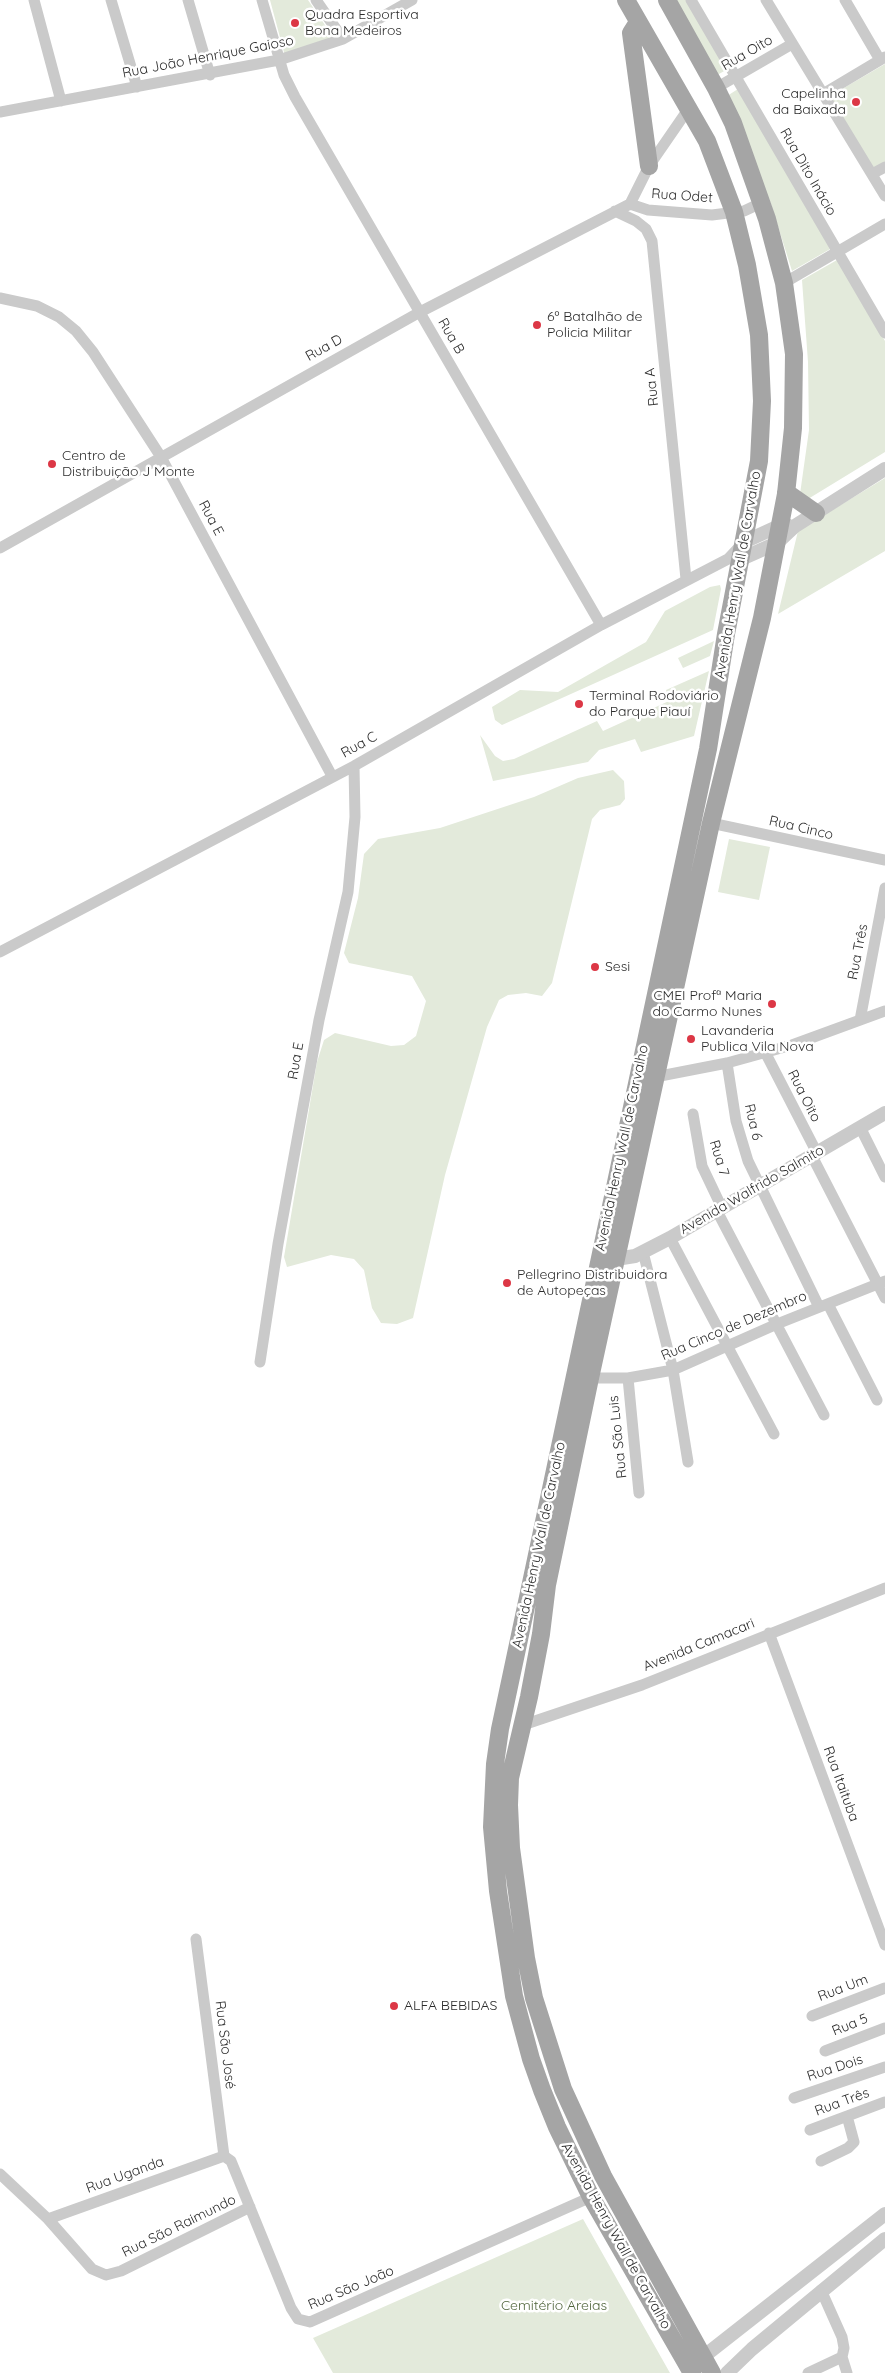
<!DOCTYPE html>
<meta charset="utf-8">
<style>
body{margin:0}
canvas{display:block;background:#fff}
</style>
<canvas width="885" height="2373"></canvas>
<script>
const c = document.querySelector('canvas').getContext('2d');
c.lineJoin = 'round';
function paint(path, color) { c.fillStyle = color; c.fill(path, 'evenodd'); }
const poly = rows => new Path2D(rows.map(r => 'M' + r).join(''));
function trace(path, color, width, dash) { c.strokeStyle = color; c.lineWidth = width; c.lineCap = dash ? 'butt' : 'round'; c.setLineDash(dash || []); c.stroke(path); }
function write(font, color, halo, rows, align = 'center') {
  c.font = font + ' Quicksand,sans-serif'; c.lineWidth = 5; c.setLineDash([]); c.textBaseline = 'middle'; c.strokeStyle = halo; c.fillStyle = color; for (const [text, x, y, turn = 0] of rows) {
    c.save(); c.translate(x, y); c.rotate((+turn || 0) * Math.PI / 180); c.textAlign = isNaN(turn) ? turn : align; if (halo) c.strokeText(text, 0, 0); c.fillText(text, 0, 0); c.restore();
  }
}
const green = poly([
 [270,0,308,0,333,37,285,56],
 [673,0,689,0,728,69,717,75],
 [885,64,885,163,873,170,830,96],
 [738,89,832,248,792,271,771,204,727,96],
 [837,260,885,341,885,452,808,499,800,494,809,430,808,362,802,280],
 [885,478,885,551,778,614,798,531],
 [720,585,721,589,713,630,502,725,495,720,492,707,520,690,558,692,646,642,665,611,710,587],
 [714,641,710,656,683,668,678,658],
 [709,671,694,736,641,752,635,739,599,750,588,762,493,781,480,735,495,756,503,761,514,759,597,721,603,731,669,701,666,690],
 [613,770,624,781,625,799,620,805,600,810,592,819,552,983,542,996,526,993,508,995,499,1000,487,1027,445,1175,413,1318,397,1324,381,1323,372,1308,364,1270,354,1259,331,1255,287,1267,284,1257,317,1062,324,1040,335,1033,391,1046,404,1045,416,1036,426,1001,412,976,349,963,344,953,358,898,364,854,378,839,440,828,534,797,578,778],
 [729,839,770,847,759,900,718,892],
 [583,2219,670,2373,333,2373,313,2338]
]);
const minor = poly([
 [34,0,61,101],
 [111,0,137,87],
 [188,0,210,75],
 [262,0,284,75,295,97,601,625],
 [316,0,343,39],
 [691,0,885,333],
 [766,0,885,196],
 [845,0,880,60],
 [716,88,792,44],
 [823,94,885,57],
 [0,112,279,60,343,39,412,0],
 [872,174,885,167],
 [630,204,648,210,712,215,744,211,761,203],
 [615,211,636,221,646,229,652,241,686,579],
 [784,283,885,224],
 [0,298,37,306,59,317,76,331,93,352,161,457,332,776],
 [0,548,420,312,630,204,649,166,689,108],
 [711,823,885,860],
 [0,952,354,766,601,625,728,559,742,544],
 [860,1020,885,888],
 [765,1052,817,1153],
 [727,1063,736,1121,748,1161,819,1307],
 [655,1077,727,1063,792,1045,885,1011],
 [693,1114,702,1166,722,1208],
 [860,1127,885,1177],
 [812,1156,885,1298],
 [717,1211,824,1415],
 [670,1238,774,1434],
 [643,1252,673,1370,688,1462],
 [828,1304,877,1400],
 [260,1362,278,1244,319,1020,348,892,355,817,354,766],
 [590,1378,628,1378,673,1370,777,1324,885,1281],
 [628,1378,639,1493],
 [769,1633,885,1945],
 [523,1725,642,1685,885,1588],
 [196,1939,224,2156],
 [812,2016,885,1988],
 [825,2051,885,2028],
 [794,2098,885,2067],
 [810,2130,885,2102],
 [821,2161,848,2148,854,2142,847,2116],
 [0,2174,48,2219,92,2269,106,2275,121,2271,250,2207],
 [48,2219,224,2156,231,2161,291,2308,298,2319,310,2322,591,2197],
 [821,2290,842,2337,844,2348,842,2357,847,2373],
 [808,2373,842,2357]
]);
const tertiary = poly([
 [744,542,781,525,787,525],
 [741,559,777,543,795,526,885,469],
 [616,1259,635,1256,670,1238,885,1113],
 [689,2368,885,2214],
 [727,2373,752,2349,885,2239]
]);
const primary = poly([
 [626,0,707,141,734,212,747,265,759,335,762,401,759,461,726,634,708,749,500,1729,495,1764,492,1827,498,1891,514,1996,531,2059,542,2090,557,2127,591,2197,692,2373],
 [667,0,716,88,733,123,767,219,784,283,794,354,793,428,786,494,762,618,711,823,590,1378,547,1585,541,1634,529,1697,510,1778,509,1805,511,1848,526,1958,534,1998,563,2089,603,2176,712,2373],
 [638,22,631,33,649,166],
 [786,492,816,513]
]);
const markers = [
 [295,23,5,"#dc3745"],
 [856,102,5,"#dc3745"],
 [537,325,5,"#dc3745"],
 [52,464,5,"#dc3745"],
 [579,704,5,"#dc3745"],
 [595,967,5,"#dc3745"],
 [772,1004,5,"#dc3745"],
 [691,1039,5,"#dc3745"],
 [507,1283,5,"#dc3745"],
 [394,2006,5,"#dc3745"]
];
const poiNames = [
 ["Quadra Esportiva",305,15],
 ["Bona Medeiros",305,31],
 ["Capelinha",846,94,"right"],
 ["da Baixada",846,110,"right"],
 ["6º Batalhão de",547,317],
 ["Policia Militar",547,333],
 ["Centro de",62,456],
 ["Distribuição J Monte",62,472],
 ["Terminal Rodoviário",589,696],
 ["do Parque Piauí",589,712],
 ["Sesi",605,967],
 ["CMEI Profª Maria",762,996,"right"],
 ["do Carmo Nunes",762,1012,"right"],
 ["Lavanderia",701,1031],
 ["Publica Vila Nova",701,1047],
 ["Pellegrino Distribuidora",517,1275],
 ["de Autopeças",517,1291],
 ["ALFA BEBIDAS",404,2006]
];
const streetNames = [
 ["Rua Oito",747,53,-30],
 ["Rua João Henrique Gaioso",208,57,-11],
 ["Rua Dito Inácio",808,172,60],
 ["Rua Odet",682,196,4],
 ["Rua B",451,336,60],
 ["Rua D",324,348,-29],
 ["Rua A",652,387,-96],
 ["Rua E",211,518,62],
 ["Avenida Henry Wall de Carvalho",738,575,-80],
 ["Rua C",359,745,-29],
 ["Rua Cinco",801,828,13],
 ["Rua Três",858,952,-79],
 ["Rua E",296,1061,-80],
 ["Rua Oito",804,1096,63],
 ["Rua 6",753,1122,77],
 ["Avenida Henry Wall de Carvalho",622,1148,-78],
 ["Rua 7",719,1158,73],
 ["Avenida Walfrido Salmito",752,1190,-30],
 ["Rua Cinco de Dezembro",734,1326,-23],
 ["Rua São Luis",618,1437,-96],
 ["Avenida Henry Wall de Carvalho",539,1545,-78],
 ["Avenida Camacari",699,1645,-22],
 ["Rua Itaituba",841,1784,70],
 ["Rua Um",843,1988,-21],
 ["Rua 5",850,2025,-22],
 ["Rua São José",225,2045,83],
 ["Rua Dois",835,2068,-18],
 ["Rua Três",842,2102,-20],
 ["Rua Uganda",125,2175,-20],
 ["Rua São Raimundo",179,2226,-26],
 ["Avenida Henry Wall de Carvalho",616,2236,61],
 ["Rua São João",351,2288,-23]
];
const parkNames = [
 ["Cemitério Areias",554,2306]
];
paint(green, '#e3eadb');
trace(minor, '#cacaca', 11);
trace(tertiary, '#cacaca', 14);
trace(primary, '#a5a5a5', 18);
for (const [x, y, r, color] of markers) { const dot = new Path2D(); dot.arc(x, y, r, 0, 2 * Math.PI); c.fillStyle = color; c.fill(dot); trace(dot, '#fff', 2); }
write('14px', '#2d2d2d', '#fff', poiNames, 'left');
write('14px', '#2d2d2d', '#fff', streetNames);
write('14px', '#51663d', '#fff', parkNames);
</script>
